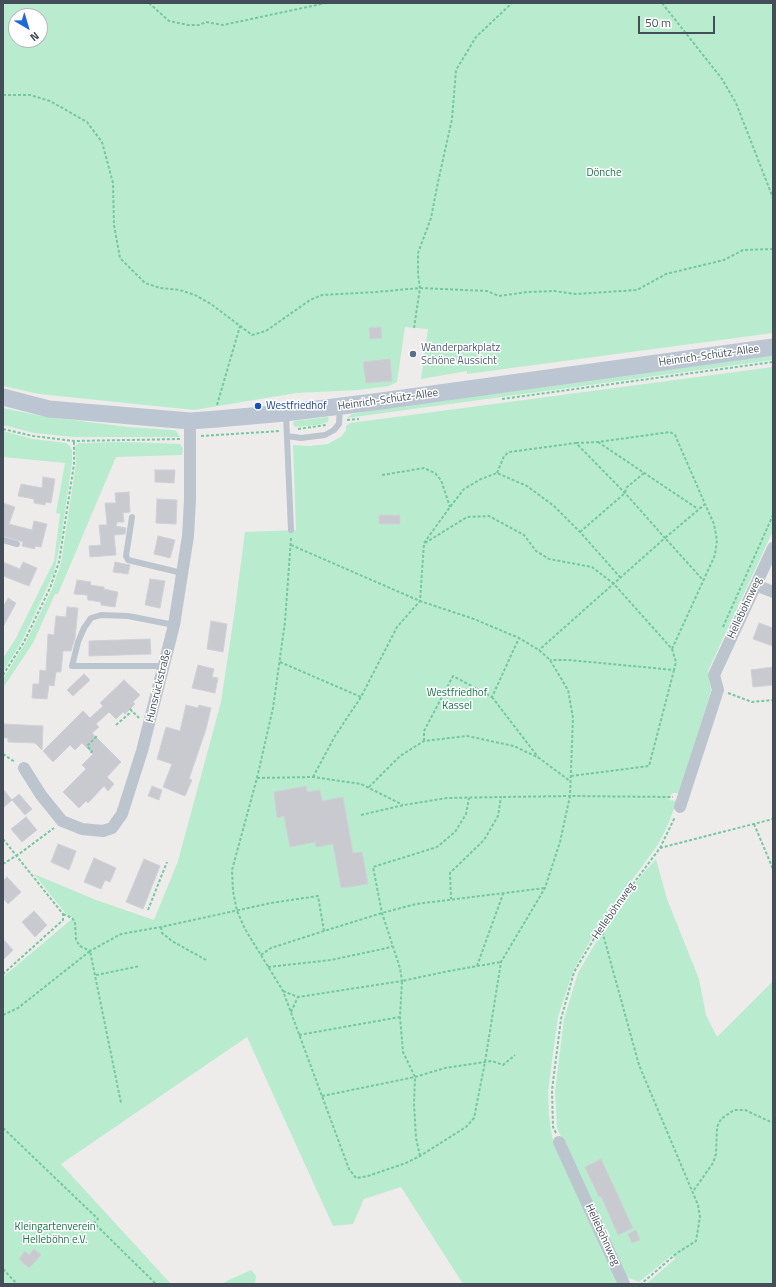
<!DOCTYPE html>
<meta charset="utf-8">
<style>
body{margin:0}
#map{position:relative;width:776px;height:1287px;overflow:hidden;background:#eeebeb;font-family:"Titillium Web",sans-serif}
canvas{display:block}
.frame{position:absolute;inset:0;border:4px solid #444e58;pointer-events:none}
.north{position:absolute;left:8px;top:8px;width:40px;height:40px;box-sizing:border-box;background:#fff;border:1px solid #b4b8bc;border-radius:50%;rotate:142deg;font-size:11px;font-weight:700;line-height:16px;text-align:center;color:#444e58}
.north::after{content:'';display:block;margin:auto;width:14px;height:18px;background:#1e69d5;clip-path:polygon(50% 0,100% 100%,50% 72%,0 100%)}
.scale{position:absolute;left:638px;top:16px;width:77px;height:18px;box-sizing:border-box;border:2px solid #444e58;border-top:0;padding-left:5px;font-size:12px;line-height:14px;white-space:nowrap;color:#444e58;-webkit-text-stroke:3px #fff;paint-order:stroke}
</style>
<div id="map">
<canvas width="776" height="1287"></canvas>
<div class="frame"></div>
<div class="north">N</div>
<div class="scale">50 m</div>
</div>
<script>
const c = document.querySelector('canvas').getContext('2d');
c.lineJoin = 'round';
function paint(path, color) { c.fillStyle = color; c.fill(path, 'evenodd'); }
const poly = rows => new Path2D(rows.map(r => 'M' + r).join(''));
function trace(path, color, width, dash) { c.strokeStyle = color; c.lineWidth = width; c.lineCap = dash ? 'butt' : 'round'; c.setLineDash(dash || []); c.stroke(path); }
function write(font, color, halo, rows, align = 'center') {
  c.font = font + ' "Titillium Web",sans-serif'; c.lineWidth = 3; c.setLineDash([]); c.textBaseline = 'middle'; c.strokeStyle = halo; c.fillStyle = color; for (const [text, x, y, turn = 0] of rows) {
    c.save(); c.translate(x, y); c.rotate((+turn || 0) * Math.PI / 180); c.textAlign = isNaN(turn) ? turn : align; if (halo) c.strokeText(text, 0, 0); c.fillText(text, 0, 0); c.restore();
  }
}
const green = poly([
 [3,3,773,3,773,333,467,374,467,371,421,379,428,329,405,327,397,382,389,386,358,390,296,393,194,410,39,394,3,386],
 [16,16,40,16,40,40,16,40],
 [773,355,773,360,347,418,352,414,411,403],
 [773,367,773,531,708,671,711,691,679,793,672,793,669,800,677,801,667,827,657,846,599,925,573,971,558,1017,548,1091,549,1115,552,1137,619,1277,620,1284,463,1284,401,1187,364,1199,353,1224,333,1226,247,1037,61,1164,171,1284,3,1284,3,977,73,918,66,914,34,874,96,900,154,920,178,861,221,702,234,616,245,532,296,530,293,445,309,446,328,444,342,436,346,430,346,426,350,423],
 [3,408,41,416,128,427,172,430,176,431,180,437,73,437,34,433,3,425],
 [327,417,329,418,328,422,318,425,295,427,293,424,294,421],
 [3,431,33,439,66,443,70,446,72,450,72,463,61,539,54,573,22,641,3,672,3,658,16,638,54,561,60,514,56,513,65,463,3,457],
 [126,442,180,444,183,448,182,455,116,457,58,594,55,594,33,643,3,688,3,679,26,642,52,589,61,563,76,463,75,447,77,444,80,443],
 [656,859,667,899,699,979,706,1015,717,1037,773,981,773,1284,646,1284,675,1259,672,1255,639,1282,626,1277,557,1128,555,1091,564,1019,578,973,603,930,641,876],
 [251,1270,256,1276,255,1284,222,1284,227,1281]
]);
const building = poly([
 [381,327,382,338,370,339,369,328,381,327],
 [390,359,392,381,366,383,363,362,390,359],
 [155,470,175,470,174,483,155,482,155,470],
 [43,477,55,479,51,503,46,502,45,505,34,503,34,499,18,496,21,484,42,488,43,477],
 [129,492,130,512,123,513,124,522,117,522,116,526,126,528,125,534,114,535,116,555,90,557,89,546,101,545,99,525,107,525,105,503,116,503,115,493,129,492],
 [157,499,177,500,176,524,156,523,157,499],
 [3,503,15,507,9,524,32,530,34,521,47,524,41,547,35,546,35,549,22,546,23,542,3,536,3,503],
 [379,515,400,515,400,524,379,524,379,515],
 [158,536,175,540,170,558,154,554,158,536],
 [3,562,20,569,23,562,37,568,29,586,3,576,3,562],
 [115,562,130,565,128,574,113,572,115,562],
 [150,579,165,581,160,608,145,605,150,579],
 [77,580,91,582,90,585,104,587,104,589,118,592,115,607,101,605,101,602,88,600,87,595,74,594,77,580],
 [8,598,16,603,3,627,3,607,8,598],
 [67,607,78,608,75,638,71,651,63,651,61,672,56,672,54,686,49,685,47,699,32,698,33,684,39,684,40,670,46,671,48,634,54,635,56,616,66,617,67,607],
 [211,621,227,624,223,652,207,649,211,621],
 [759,623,773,628,773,646,753,639,759,623],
 [150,639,151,654,89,656,89,641,150,639],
 [198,665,214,669,212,677,218,678,215,693,192,688,198,665],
 [773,667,773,685,753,687,751,670,773,667],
 [84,674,90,680,73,696,67,690,84,674],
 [124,680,140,695,133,702,135,704,125,714,123,712,116,719,109,712,96,724,99,727,92,733,121,762,107,777,114,784,108,791,104,786,88,803,86,801,79,808,63,792,86,769,82,765,93,754,82,743,75,750,70,745,53,762,43,751,83,711,90,718,103,706,100,703,124,680],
 [186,705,198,708,199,705,211,708,206,729,189,779,192,780,185,796,163,787,172,764,157,759,166,727,180,731,186,705],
 [3,724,43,726,42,750,35,743,8,742,8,738,3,738,3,724],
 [152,786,162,790,159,800,148,796,152,786],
 [306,786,307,792,320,790,322,801,343,797,353,853,362,852,368,884,341,888,333,844,316,847,315,842,290,847,284,816,277,818,274,792,306,786],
 [3,789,12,800,19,794,32,809,25,815,12,800,3,808,3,789],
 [26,817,37,830,22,842,11,829,26,817],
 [58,844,76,851,69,870,51,862,58,844],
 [94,858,116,868,110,882,105,880,101,889,84,882,94,858],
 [144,859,160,866,143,909,126,902,144,859],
 [7,877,21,892,8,904,3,898,3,881,7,877],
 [34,911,47,925,35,937,22,922,34,911],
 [3,939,13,950,3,960,3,939],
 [601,1159,633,1228,618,1235,601,1196,599,1197,585,1167,601,1159],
 [636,1230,640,1240,632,1243,628,1234,636,1230],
 [34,1249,41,1255,29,1268,19,1259,25,1251,29,1255,34,1249]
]);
const path = poly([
 [149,3,169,21,188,25,199,25,206,22,223,25,326,3],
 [662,3,722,79,736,103,773,198],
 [3,95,30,95,50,101,87,122,102,142,113,183,114,225,120,258,145,283,160,288,180,290,195,295,211,304,252,335,266,331,310,300,322,295,376,292,420,288,487,291,499,296,527,292,554,291,576,294,637,290,666,274,724,260,743,250,773,249],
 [414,328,420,288,418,274,418,253,431,218,438,182,452,119,456,70,476,37,512,3],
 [502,399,773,362],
 [217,405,240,326],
 [347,420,359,419],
 [3,429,33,436,74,441,181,439],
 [298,429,326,425],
 [201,436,280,431],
 [598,442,698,509],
 [576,443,598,442,670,432,675,435,705,504,665,538,703,580],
 [497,473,504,456,509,452,576,443,625,493,665,538,539,650],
 [382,475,424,468,435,473,441,480,450,507],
 [580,532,625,493,626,488,644,473],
 [291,538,285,622,273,708,257,778,232,870,233,891,237,911,245,929,283,991,349,1169,356,1178,368,1176,406,1163,420,1156,466,1127,474,1118,485,1062,501,962,545,888,560,842,570,796,673,797],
 [425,543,467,517,489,516,524,535,536,551,549,559,592,567,614,584,672,649,676,662,674,670,569,660,550,660],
 [291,545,420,601,474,619,519,638,539,650,550,660,568,690,573,718,570,796,501,797],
 [723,627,773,515],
 [672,649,715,555,717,540,714,524,705,504],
 [280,662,361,697],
 [3,675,24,642,50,588,59,562,74,464,74,441],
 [728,693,752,702,773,700],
 [492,697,538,757],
 [130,709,139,718],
 [116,725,132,711],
 [424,741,424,731,453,676,492,697,519,638],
 [91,753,92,751,87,746,97,736],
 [3,754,15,762],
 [571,776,649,766,674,670],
 [313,777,335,736,361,697,397,627,420,601,424,543,450,507,464,489,481,479,497,473,527,486,554,506,580,532,620,577],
 [257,778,313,777,361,784,403,805],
 [369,787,400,756,424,741,467,736,514,746,539,758,570,781],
 [361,815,404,805,447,798,501,797,498,816,484,840,450,873,451,899],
 [754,824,773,869],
 [3,839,63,914,63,920,3,974],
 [660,848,773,819],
 [3,864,19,854,54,828],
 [148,910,167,862],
 [63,914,72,918,75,922,76,940,80,946,90,951,121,934,161,927,271,903,318,896,324,931],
 [161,927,162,933,172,941,206,960],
 [601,927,639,1065,698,1205,700,1217,696,1241,677,1253,641,1284],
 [261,955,271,948,324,931,382,913,416,904,545,888],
 [477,966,503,894],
 [268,967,331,960,387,948,392,946],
 [96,975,140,966],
 [283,991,298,997,402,981,400,968,382,913,373,867,437,847,455,832,466,814,469,798],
 [291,1012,298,997],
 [3,1015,18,1008,90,951,121,1103],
 [299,1035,400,1017],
 [322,1096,415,1077,445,1068,492,1061,503,1065,515,1055],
 [3,1128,98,1219,94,1223,156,1284],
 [556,1133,553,1127,552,1090,561,1019,574,972,601,927,660,848,675,817],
 [420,1156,416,1138,414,1104,415,1077,403,1052,400,1017,402,981,449,971,501,962],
 [694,1190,713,1163,716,1154,717,1127,721,1119,734,1110,745,1110,773,1123],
 [3,1269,17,1284]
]);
const lane = poly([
 [286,415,291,530],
 [287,436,301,438,325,435,334,430,339,424,340,408],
 [132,517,126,556,128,560,182,573],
 [3,540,17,544],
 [164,666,72,666,78,642,84,628,91,618,101,615,128,616,174,625]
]);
const street = poly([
 [756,585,773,592],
 [24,768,41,795,62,821,82,829,103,831,112,828,122,814,142,751,174,625,188,536,190,500,190,421],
 [680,807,718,690,714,675,773,548],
 [559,1142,624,1284]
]);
const secondary = poly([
 [3,397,49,409,190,421,217,419,285,413,374,402,773,347]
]);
const markers = [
 [413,354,4,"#5c6f8a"],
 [258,406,4,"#1a4fb4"]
];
const parkNames = [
 ["Dönche",604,173],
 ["Westfriedhof",457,693],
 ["Kassel",457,706],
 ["Kleingartenverein",55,1227],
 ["Helleböhn e.V.",55,1240]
];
const serviceNames = [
 ["Wanderparkplatz",421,348],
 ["Schöne Aussicht",421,361]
];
const streetNames = [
 ["Heinrich-Schütz-Allee",709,356,-8],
 ["Heinrich-Schütz-Allee",388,400,-8],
 ["Helleböhnweg",745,608,-65],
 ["Hunsrückstraße",159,686,-76],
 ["Helleböhnweg",614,911,-55],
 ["Helleböhnweg",602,1235,65]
];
const transitNames = [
 ["Westfriedhof",266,406]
];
paint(green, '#b9ecce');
paint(building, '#c8cad0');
trace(building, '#cfd1d7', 1);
trace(path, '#73c8a1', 2, [3, 2]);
trace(lane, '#bcc5ce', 6);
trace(street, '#bcc5ce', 12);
trace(secondary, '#bcc6d2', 17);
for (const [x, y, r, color] of markers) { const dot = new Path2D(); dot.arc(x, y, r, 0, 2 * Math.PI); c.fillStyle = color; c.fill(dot); trace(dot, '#fff', 1.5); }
write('11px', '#19754a', '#fff', parkNames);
write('11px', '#4e5e75', '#fff', serviceNames, 'left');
write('11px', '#444e58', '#fff', streetNames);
write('11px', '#164399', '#fff', transitNames, 'left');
</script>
